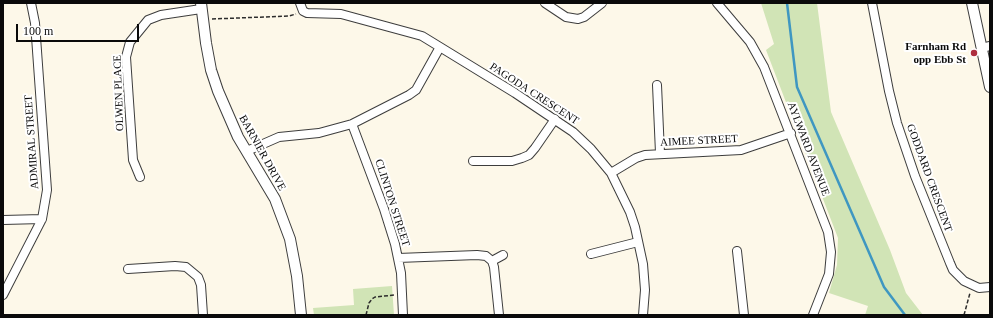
<!DOCTYPE html>
<style>
body{margin:0}
#map{position:relative;width:993px;height:318px;overflow:hidden;background:#fdf8e9;font-family:"Times New Roman",serif}
canvas{display:block}
.frame{position:absolute;inset:0;border:4px solid #0a0a0a;pointer-events:none}
.scale{position:absolute;left:16px;top:24px;width:123px;height:18px;box-sizing:border-box;border:2px solid #0a0a0a;border-top:0;padding-left:5px;font-size:12px;line-height:14px;white-space:nowrap;color:#0a0a0a;-webkit-text-stroke:3px #fff;paint-order:stroke}
</style>
<div id="map">
<canvas width="993" height="318"></canvas>
<div class="frame"></div>
<div class="scale">100 m</div>
</div>
<script>
const c = document.querySelector('canvas').getContext('2d');
c.lineJoin = 'round';
function paint(path, color) { c.fillStyle = color; c.fill(path, 'evenodd'); }
const poly = rows => new Path2D(rows.map(r => 'M' + r).join(''));
function trace(path, color, width, dash) { c.strokeStyle = color; c.lineWidth = width; c.lineCap = dash ? 'butt' : 'round'; c.setLineDash(dash || []); c.stroke(path); }
function write(font, color, halo, rows, align = 'center') {
  c.font = font + ' "Times New Roman",serif'; c.lineWidth = 4; c.setLineDash([]); c.textBaseline = 'middle'; c.strokeStyle = halo; c.fillStyle = color; for (const [text, x, y, turn = 0] of rows) {
    c.save(); c.translate(x, y); c.rotate((+turn || 0) * Math.PI / 180); c.textAlign = isNaN(turn) ? turn : align; if (halo) c.strokeText(text, 0, 0); c.fillText(text, 0, 0); c.restore();
  }
}
const green = poly([
 [761,3,817,3,831,112,890,250,906,293,923,315,865,315,868,306,829,293,837,265,838,238,766,50,774,44],
 [392,286,394,315,314,315,313,308,354,305,353,289]
]);
const stream = poly([
 [787,3,797,87,884,287,905,315]
]);
const path = poly([
 [212,19,289,16,296,14],
 [366,315,369,303,372,299,375,297,394,295],
 [964,315,970,293]
]);
const minor = poly([
 [300,3,303,11,307,13,341,14,422,36,515,93,573,132,591,149,611,173,630,212,635,227,643,264,645,290,643,315],
 [545,3,566,17,578,19,584,17,602,3],
 [717,3,750,42,764,67,828,232,831,252,829,274,813,315],
 [872,3,889,91,897,123,915,176,950,263,953,270,964,281,979,288,990,287],
 [981,48,990,46],
 [657,85,660,153],
 [352,124,384,209,395,244,401,273,403,315],
 [247,151,279,137,319,133,352,124,409,95,416,90,440,47],
 [473,161,512,161,522,158,529,155,535,148,555,119],
 [611,173,636,158,645,155,741,150,791,133],
 [140,177,133,160,126,57,130,42,148,20,161,15,201,9],
 [3,220,42,219],
 [737,251,744,315],
 [591,254,638,242],
 [398,258,477,255,486,256,492,261,494,267,499,315],
 [492,261,503,255],
 [128,269,175,266,186,267,198,277,201,285,203,315],
 [3,295,42,219,47,190,35,23,31,3]
]);
const tertiary = poly([
 [201,3,206,43,211,70,218,91,238,137,275,199,290,239,297,276,301,315],
 [972,3,990,87]
]);
const markers = [
 [974,53,4,"#ae2e3e"]
];
const poiNames = [
 ["Farnham Rd",966,47],
 ["opp Ebb St",966,60]
];
const streetNames = [
 ["OLWEN PLACE",119,93,-92],
 ["PAGODA CRESCENT",534,94,33],
 ["AIMEE STREET",699,141,-3],
 ["ADMIRAL STREET",32,142,-94],
 ["AYLWARD AVENUE",808,149,69],
 ["BARNIER DRIVE",262,153,61],
 ["GODDARD CRESCENT",929,178,70],
 ["CLINTON STREET",392,203,72]
];
paint(green, '#d1e4b6');
trace(stream, '#3f97c1', 2.5);
trace(minor, '#3d3d3d', 10);
trace(tertiary, '#3d3d3d', 12);
trace(path, '#2c2c2c', 1.5, [4, 2]);
trace(minor, '#fff', 8);
trace(tertiary, '#fff', 10);
for (const [x, y, r, color] of markers) { const dot = new Path2D(); dot.arc(x, y, r, 0, 2 * Math.PI); c.fillStyle = color; c.fill(dot); trace(dot, '#fff', 1.5); }
write('bold 11px', '#0a0a0a', '#fff', poiNames, 'right');
write('11px', '#0a0a0a', '#fff', streetNames);
</script>
